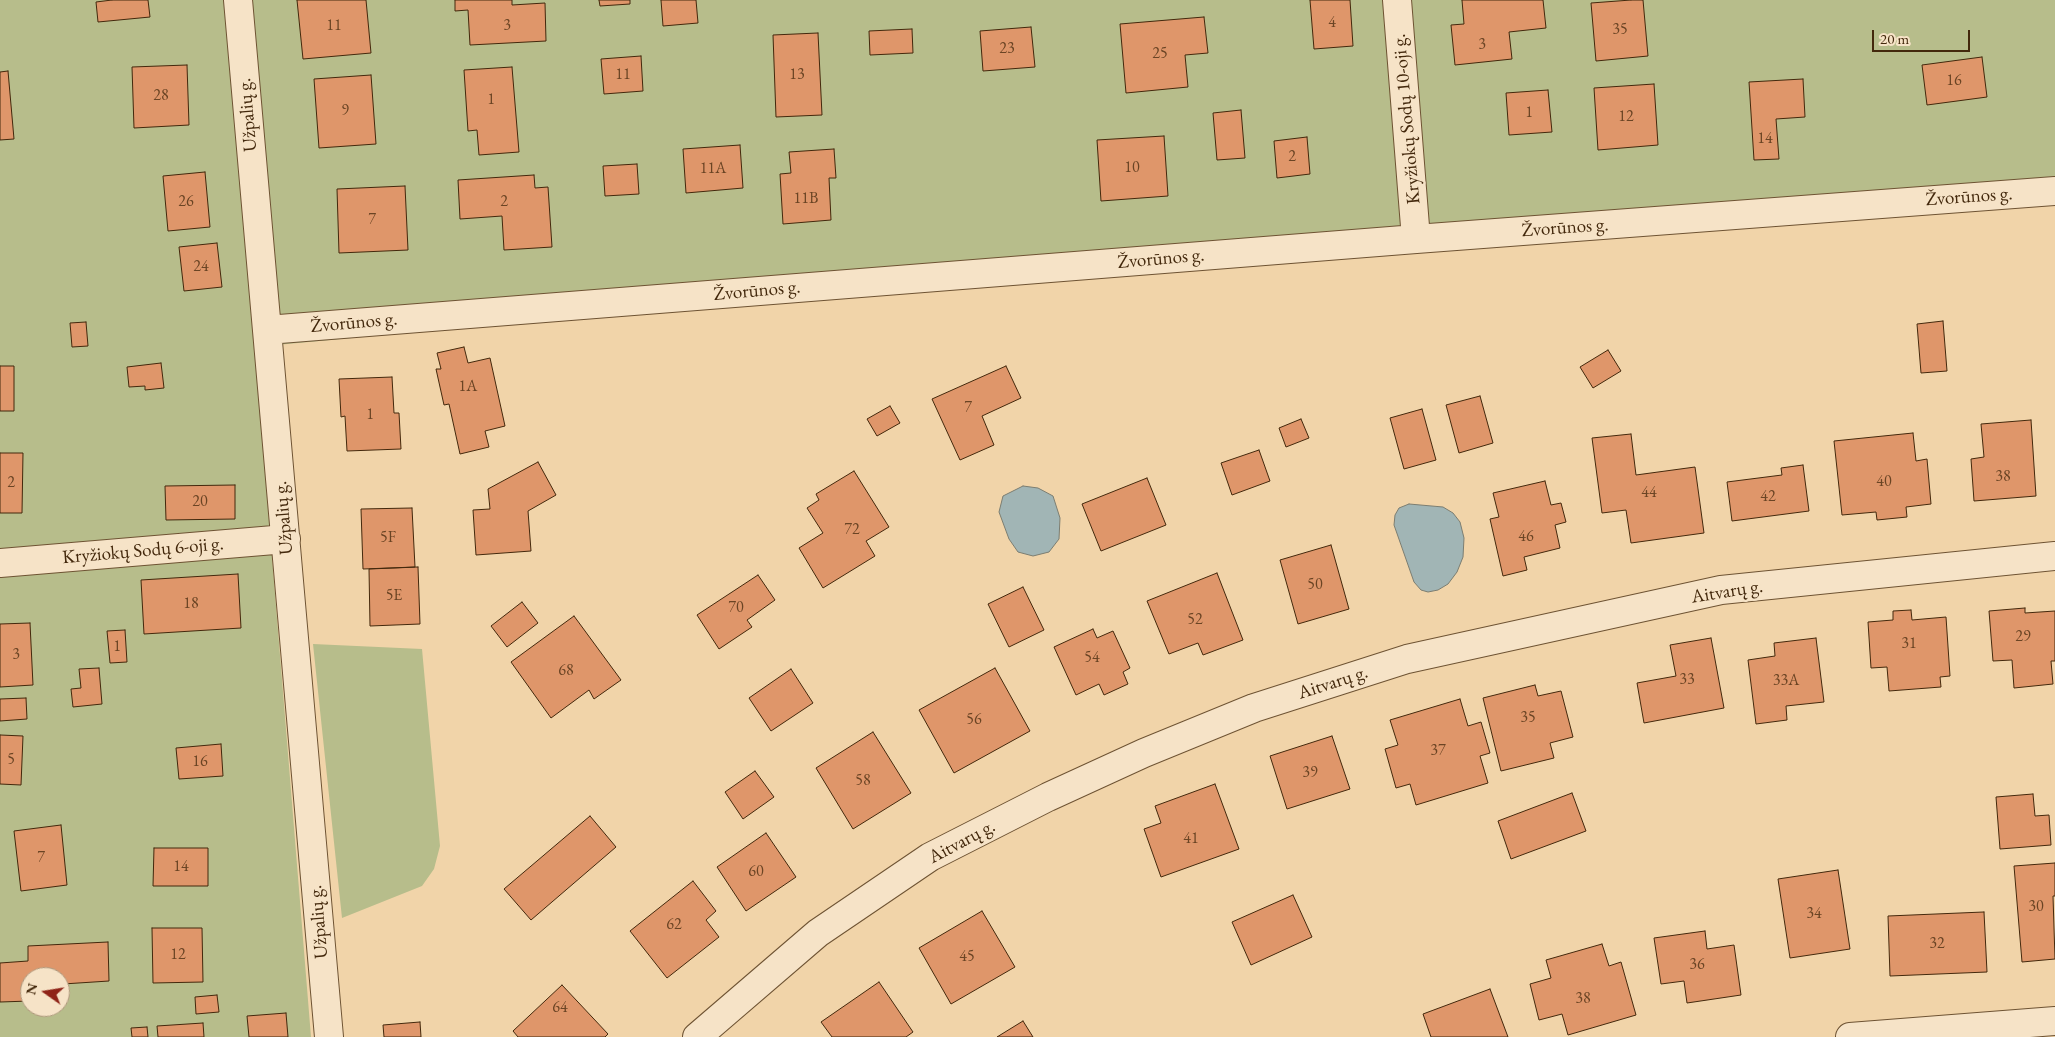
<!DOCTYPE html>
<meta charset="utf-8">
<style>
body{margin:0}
#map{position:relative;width:2055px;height:1037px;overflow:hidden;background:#f1d4a9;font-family:"EB Garamond",serif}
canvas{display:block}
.north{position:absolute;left:20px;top:967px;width:50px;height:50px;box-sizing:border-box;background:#f6e3c7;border:1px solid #ae987c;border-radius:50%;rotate:283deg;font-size:14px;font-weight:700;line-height:20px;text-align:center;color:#43280c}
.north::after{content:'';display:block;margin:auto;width:18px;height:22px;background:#8f2418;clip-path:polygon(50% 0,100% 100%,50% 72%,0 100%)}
.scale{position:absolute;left:1872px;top:30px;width:98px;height:22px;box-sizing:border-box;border:2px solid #43280c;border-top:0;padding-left:6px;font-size:15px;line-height:18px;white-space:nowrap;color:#43280c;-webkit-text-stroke:4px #f6e3c7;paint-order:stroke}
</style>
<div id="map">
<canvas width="2055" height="1037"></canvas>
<div class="north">N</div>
<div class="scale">20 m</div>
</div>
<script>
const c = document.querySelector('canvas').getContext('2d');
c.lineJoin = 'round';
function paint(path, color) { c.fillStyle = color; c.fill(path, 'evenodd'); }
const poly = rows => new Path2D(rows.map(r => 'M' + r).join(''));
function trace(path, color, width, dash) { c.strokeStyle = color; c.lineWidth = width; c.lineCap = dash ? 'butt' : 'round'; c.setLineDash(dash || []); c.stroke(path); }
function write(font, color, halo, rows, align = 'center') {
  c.font = font + ' "EB Garamond",serif'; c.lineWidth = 4.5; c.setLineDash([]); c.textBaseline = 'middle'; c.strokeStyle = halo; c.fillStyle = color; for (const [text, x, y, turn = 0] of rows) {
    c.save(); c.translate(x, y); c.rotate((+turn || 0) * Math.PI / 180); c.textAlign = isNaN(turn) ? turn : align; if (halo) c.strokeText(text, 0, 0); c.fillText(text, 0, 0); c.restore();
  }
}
const green = poly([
 [0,0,2055,0,2055,184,1416,239,255,347,311,1037,0,1037],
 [30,977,60,977,60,1007,30,1007],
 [313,644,422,649,440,846,434,869,422,886,342,918]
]);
const water = poly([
 [1023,486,1038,488,1053,496,1060,518,1059,539,1049,552,1033,556,1018,552,1009,539,999,512,1003,496,1023,486],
 [1409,504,1443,507,1453,513,1460,522,1464,538,1463,557,1457,572,1448,584,1438,590,1428,592,1421,590,1414,582,1394,525,1395,515,1399,508,1409,504]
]);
const building = poly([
 [112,0,148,0,150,17,98,22,96,2,112,0],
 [297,0,366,0,371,53,303,59,297,0],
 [455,0,512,0,512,5,545,3,546,41,470,45,468,10,455,11,455,0],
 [599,0,630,0,630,4,600,6,599,0],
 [661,0,696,0,698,23,663,26,661,0],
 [1310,0,1350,0,1353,46,1314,49,1310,0],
 [1462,0,1543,0,1546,28,1509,32,1512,59,1455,65,1451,25,1464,24,1462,0],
 [1631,0,1643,0,1648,56,1596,61,1591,3,1631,0],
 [1204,17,1208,53,1185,55,1188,87,1126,93,1120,24,1204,17],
 [1031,27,1035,67,983,71,980,31,1031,27],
 [912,29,913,53,870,55,869,31,912,29],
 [818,33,822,115,776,117,773,35,818,33],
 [641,56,643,91,604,94,601,59,641,56],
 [1982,57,1987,97,1927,105,1922,65,1982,57],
 [187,65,189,125,134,128,132,67,187,65],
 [512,67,519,152,479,155,477,130,468,131,464,70,512,67],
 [8,71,14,139,0,140,0,72,8,71],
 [371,75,376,144,319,148,314,79,371,75],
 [1803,79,1805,117,1776,119,1779,159,1754,160,1749,82,1803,79],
 [1654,84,1658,145,1598,150,1594,88,1654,84],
 [1548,90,1552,132,1509,135,1506,93,1548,90],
 [1241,110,1245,158,1217,160,1213,113,1241,110],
 [1164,136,1168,196,1101,201,1097,140,1164,136],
 [1307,137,1310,174,1277,178,1274,141,1307,137],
 [740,145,743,188,686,193,683,149,740,145],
 [834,149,836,178,829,178,831,220,783,224,780,174,791,173,789,152,834,149],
 [637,164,639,194,605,196,603,166,637,164],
 [205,172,210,227,168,231,163,176,205,172],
 [534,175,535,188,548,187,552,247,504,250,502,216,460,219,458,180,534,175],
 [405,186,408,250,339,253,337,189,405,186],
 [217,243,222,287,184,291,179,247,217,243],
 [1943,321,1947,371,1921,373,1917,324,1943,321],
 [86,322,88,346,72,347,70,323,86,322],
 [464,347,468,363,490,358,505,426,485,431,489,447,460,454,449,404,444,405,436,369,441,369,437,353,464,347],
 [1608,350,1621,371,1593,388,1580,367,1608,350],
 [161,363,164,388,145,390,145,386,129,387,127,367,161,363],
 [0,366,14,366,14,411,0,411,0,366],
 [1006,366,1021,398,982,416,994,445,960,460,932,399,1006,366],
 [392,377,394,413,399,413,401,449,347,451,345,416,341,417,339,379,392,377],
 [1480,396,1493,443,1459,453,1446,405,1480,396],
 [890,406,900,423,877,436,867,419,890,406],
 [1422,409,1436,460,1404,469,1390,418,1422,409],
 [1301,419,1309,438,1286,447,1279,428,1301,419],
 [2031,420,2036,496,1974,501,1971,459,1984,457,1981,424,2031,420],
 [1913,433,1916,461,1927,459,1931,504,1906,507,1907,517,1877,520,1876,512,1842,515,1834,441,1913,433],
 [1631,434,1636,475,1695,467,1704,533,1631,543,1626,510,1602,513,1592,438,1631,434],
 [1259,450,1270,481,1232,495,1221,463,1259,450],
 [0,453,23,453,22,513,0,513,0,453],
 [538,462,556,495,528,511,531,551,476,555,473,510,490,509,488,489,538,462],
 [1803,465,1809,511,1732,521,1727,482,1782,475,1781,468,1803,465],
 [854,471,889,527,866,541,875,556,823,588,799,548,823,533,807,508,819,500,816,494,854,471],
 [1147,478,1166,525,1101,551,1082,504,1147,478],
 [1545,481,1551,505,1561,503,1566,522,1555,525,1560,548,1524,557,1527,570,1503,576,1490,519,1499,517,1493,493,1545,481],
 [235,485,235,519,166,520,165,486,235,485],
 [412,508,415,567,363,569,361,509,412,508],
 [1331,545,1349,609,1298,624,1280,560,1331,545],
 [418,567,420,624,370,626,369,569,418,567],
 [1217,573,1243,640,1203,655,1198,643,1169,654,1147,601,1217,573],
 [238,574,241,628,144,634,141,580,238,574],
 [758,575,775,600,747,620,752,627,719,649,697,615,758,575],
 [1023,587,1044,630,1009,647,988,604,1023,587],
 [522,602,538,623,507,647,491,626,522,602],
 [2025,608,2025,613,2055,611,2055,661,2051,661,2053,684,2014,688,2012,660,1993,661,1989,611,2025,608],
 [1911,610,1912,620,1946,617,1950,676,1940,677,1941,687,1889,691,1887,667,1871,668,1868,622,1893,620,1893,611,1911,610],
 [574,616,621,680,594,699,589,690,551,718,511,662,574,616],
 [30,623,33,685,0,687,0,624,30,623],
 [1093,629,1097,638,1113,631,1130,668,1123,672,1128,684,1104,695,1099,684,1076,695,1054,647,1093,629],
 [125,630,127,662,110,663,107,631,125,630],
 [1711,638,1724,708,1644,723,1637,683,1676,676,1670,645,1711,638],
 [1816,638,1824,702,1786,706,1787,720,1756,724,1748,660,1775,656,1774,643,1816,638],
 [99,668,102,704,73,707,71,689,81,688,79,669,99,668],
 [995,668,1030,731,954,773,919,710,995,668],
 [791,669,813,703,771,731,749,698,791,669],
 [1535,685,1538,696,1561,691,1573,737,1550,743,1554,758,1501,771,1483,698,1535,685],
 [26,698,27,719,0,721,0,699,26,698],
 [1460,699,1468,726,1481,722,1490,753,1480,756,1488,783,1416,805,1410,784,1396,788,1385,749,1398,745,1390,720,1460,699],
 [873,732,911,793,853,829,816,768,873,732],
 [0,735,23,736,21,785,0,784,0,735],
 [1332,736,1350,789,1287,809,1270,756,1332,736],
 [221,744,223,776,179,779,176,748,221,744],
 [755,771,774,797,743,819,725,792,755,771],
 [1215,784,1239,849,1161,877,1144,829,1161,823,1155,806,1215,784],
 [1572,793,1586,831,1511,859,1498,821,1572,793],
 [2033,794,2035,816,2049,815,2051,845,2000,849,1996,797,2033,794],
 [590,816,616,847,531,920,504,889,590,816],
 [61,825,67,885,21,891,14,831,61,825],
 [766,833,796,877,746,911,717,867,766,833],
 [154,848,208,848,208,886,153,886,154,848],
 [2055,863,2055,896,2053,896,2055,959,2022,962,2014,866,2055,863],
 [1838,870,1850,949,1790,958,1778,879,1838,870],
 [693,881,716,911,706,920,719,937,667,978,630,931,693,881],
 [1293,895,1312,937,1251,965,1232,922,1293,895],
 [982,911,1015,967,951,1004,919,948,982,911],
 [1984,912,1987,972,1890,976,1888,916,1984,912],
 [152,928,202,928,203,982,153,983,152,928],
 [1705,931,1707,949,1734,945,1741,995,1687,1003,1684,981,1661,984,1654,938,1705,931],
 [108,942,109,981,63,984,63,1000,60,1000,60,977,30,977,30,1001,0,1002,0,963,28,961,28,946,108,942],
 [1602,944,1609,966,1621,962,1636,1015,1568,1035,1562,1014,1539,1020,1530,984,1551,978,1546,960,1602,944],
 [879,982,913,1032,906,1037,832,1037,821,1022,879,982],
 [562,985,608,1034,605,1037,518,1037,513,1031,562,985],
 [1490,989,1508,1037,1431,1037,1423,1014,1490,989],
 [217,995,219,1012,196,1014,195,997,217,995],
 [286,1013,288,1037,249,1037,247,1016,286,1013],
 [1023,1021,1033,1037,997,1037,1023,1021],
 [420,1022,421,1037,384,1037,383,1025,420,1022],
 [203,1023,204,1037,158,1037,157,1026,203,1023],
 [147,1027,148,1037,132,1037,131,1028,147,1027]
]);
const street = poly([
 [238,0,329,1037],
 [1397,0,1416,239],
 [267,330,1416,239,2055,191],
 [0,563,286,539],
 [697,1037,818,933,930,857,1048,797,1144,753,1254,708,1407,659,1721,590,2055,556],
 [1850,1037,2055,1021]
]);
const numberNames = [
 ["4",1332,23],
 ["11",334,26],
 ["3",507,26],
 ["35",1620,30],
 ["3",1482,45],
 ["23",1007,49],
 ["25",1160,54],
 ["11",623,75],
 ["13",797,75],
 ["16",1954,81],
 ["28",161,96],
 ["1",491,100],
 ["9",345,111],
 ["1",1529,113],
 ["12",1626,117],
 ["14",1765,139],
 ["2",1292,157],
 ["10",1132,168],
 ["11A",713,169],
 ["11B",806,199],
 ["26",186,202],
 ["2",504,202],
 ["7",372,220],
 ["24",201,267],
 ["1A",468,387],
 ["7",968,408],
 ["1",370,415],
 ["38",2003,477],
 ["40",1884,482],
 ["2",11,483],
 ["44",1649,493],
 ["42",1768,497],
 ["20",200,502],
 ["72",852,530],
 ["46",1526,537],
 ["5F",388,538],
 ["50",1315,585],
 ["5E",394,596],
 ["18",191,604],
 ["70",736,608],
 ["52",1195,620],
 ["29",2023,637],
 ["31",1909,644],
 ["1",117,647],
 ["3",16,655],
 ["54",1092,658],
 ["68",566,671],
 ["33",1687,680],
 ["33A",1786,681],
 ["35",1528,718],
 ["56",974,720],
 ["37",1438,751],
 ["5",11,760],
 ["16",200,762],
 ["39",1310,773],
 ["58",863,781],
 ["41",1191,839],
 ["7",41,858],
 ["14",181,867],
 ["60",756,872],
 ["30",2036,907],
 ["34",1814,914],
 ["62",674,925],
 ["32",1937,944],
 ["12",178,955],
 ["45",967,957],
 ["36",1697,965],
 ["38",1583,999],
 ["64",560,1008]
];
const streetNames = [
 ["Užpalių g.",248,115,-95],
 ["Kryžiokų Sodų 10-oji g.",1407,119,-95],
 ["Žvorūnos g.",1969,197,-4],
 ["Žvorūnos g.",1565,228,-4],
 ["Žvorūnos g.",1161,259,-5],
 ["Žvorūnos g.",757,291,-5],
 ["Žvorūnos g.",354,323,-5],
 ["Užpalių g.",284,518,-95],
 ["Kryžiokų Sodų 6-oji g.",143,551,-5],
 ["Aitvarų g.",1727,592,-9],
 ["Aitvarų g.",1333,683,-18],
 ["Aitvarų g.",962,842,-28],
 ["Užpalių g.",319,922,-95]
];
paint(green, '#b7bd8b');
paint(water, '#a1b5b5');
trace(water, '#7b7d71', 1);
paint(building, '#df966a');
trace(building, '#43280c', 1);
trace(street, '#6e5333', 30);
trace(street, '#f6e3c7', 28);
write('16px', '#6a4424', null, numberNames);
write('19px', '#43280c', '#f6e3c7', streetNames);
</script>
